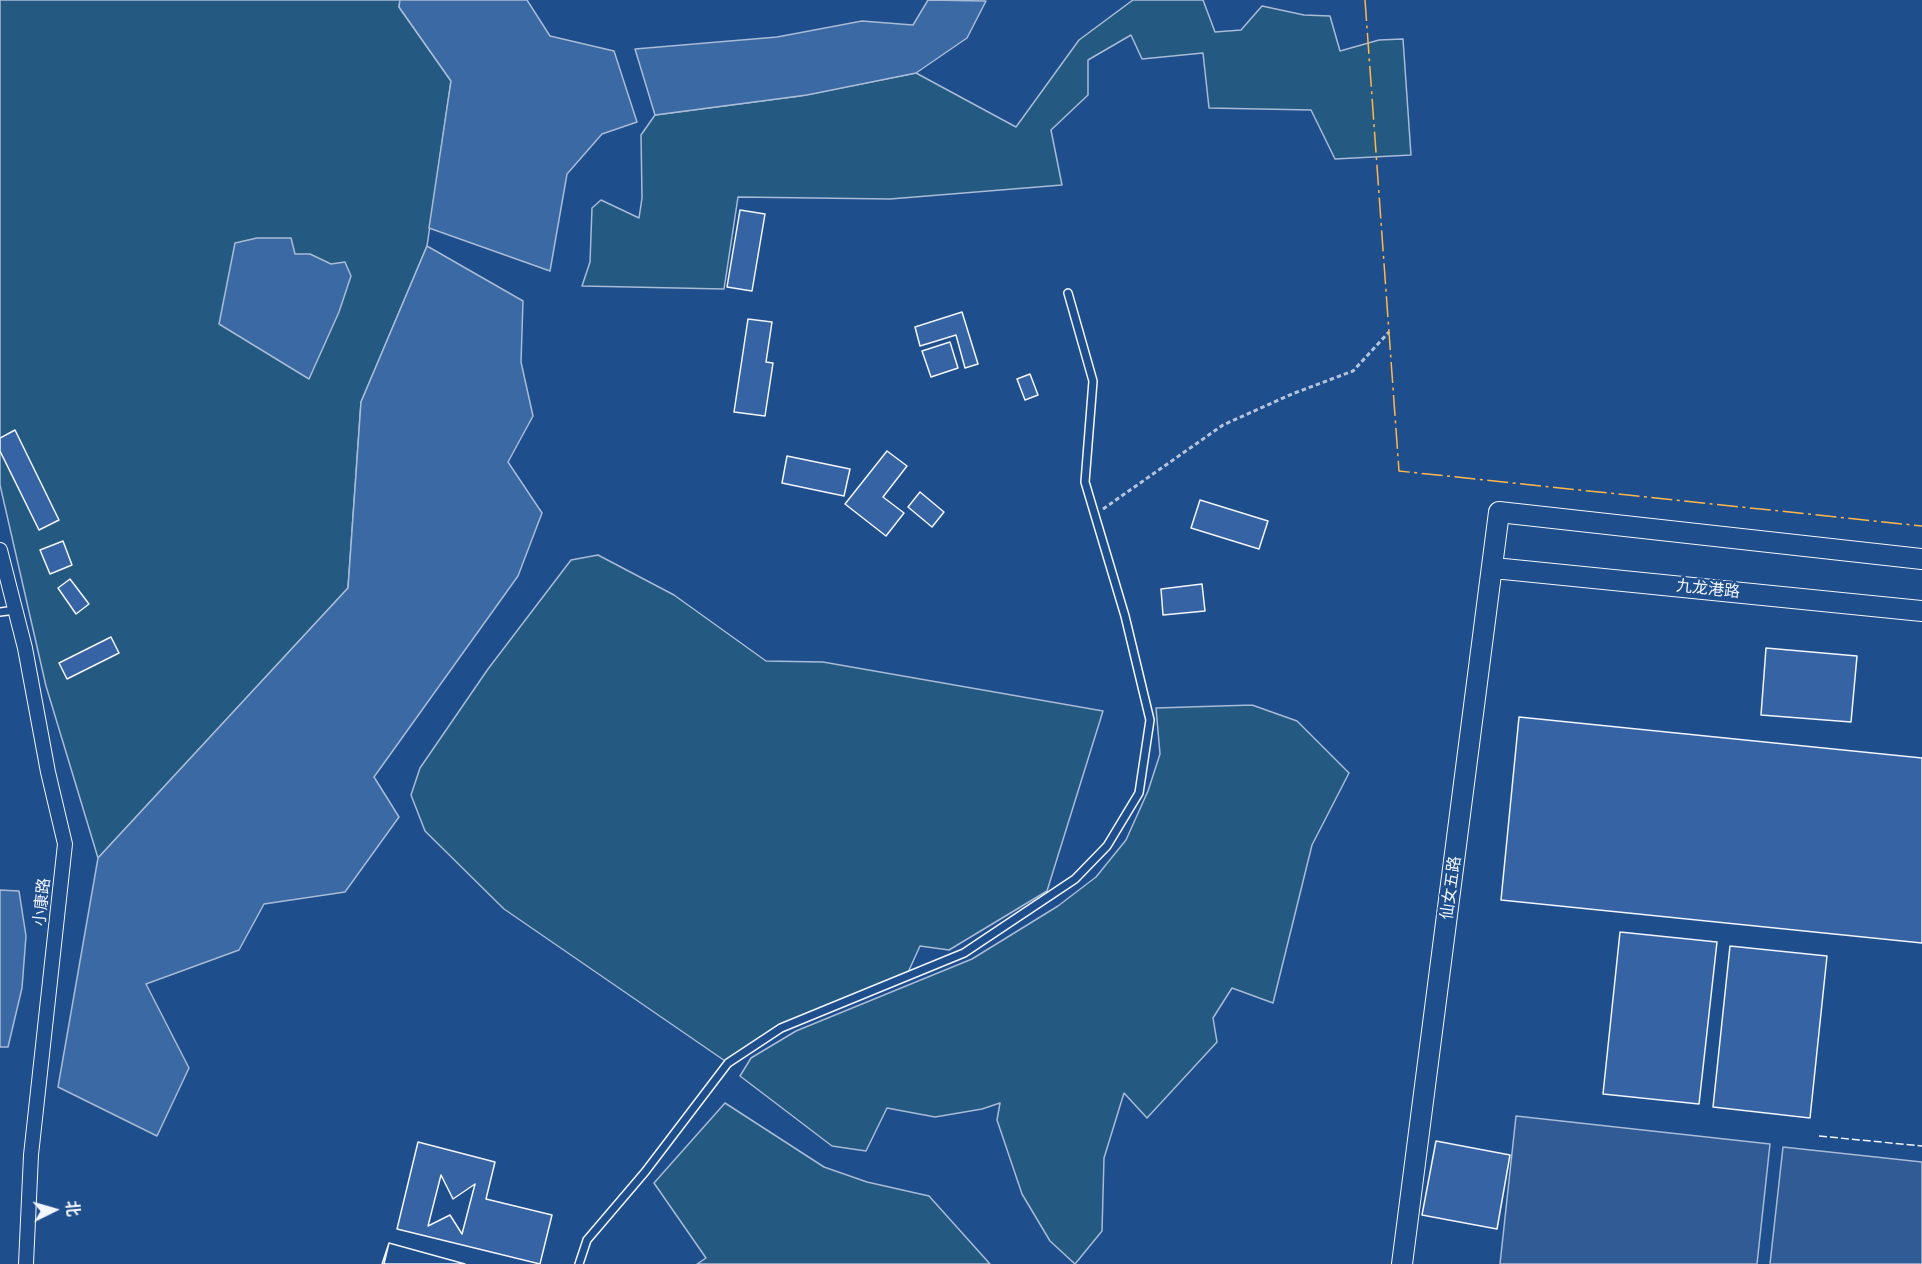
<!DOCTYPE html>
<meta charset="utf-8">
<style>
body{margin:0}
#map{position:relative;width:1922px;height:1264px;overflow:hidden;background:#1f4e8c;font-family:"Crimson Pro","Noto Sans SC",serif}
canvas{display:block}
.north{position:absolute;left:24px;top:1180px;width:60px;height:60px;-webkit-text-stroke:4px #1f4e8c;paint-order:stroke;rotate:85deg;font-size:16px;font-weight:700;line-height:24px;text-align:center;color:#f2f6ff}
.north::after{content:'';display:block;margin:auto;width:21px;height:27px;background:#f2f6ff;clip-path:polygon(50% 0,100% 100%,50% 72%,0 100%)}
</style>
<div id="map">
<canvas width="1922" height="1264"></canvas>
<div class="north">北</div>
</div>
<script>
const c = document.querySelector('canvas').getContext('2d');
c.lineJoin = 'round';
function paint(path, color) { c.fillStyle = color; c.fill(path, 'evenodd'); }
const poly = rows => new Path2D(rows.map(r => 'M' + r).join(''));
function trace(path, color, width, dash) { c.strokeStyle = color; c.lineWidth = width; c.lineCap = dash ? 'butt' : 'round'; c.setLineDash(dash || []); c.stroke(path); }
function write(font, color, halo, rows, align = 'center') {
  c.font = font + ' "Crimson Pro","Noto Sans SC",serif'; c.lineWidth = 4.5; c.setLineDash([]); c.textBaseline = 'middle'; c.strokeStyle = halo; c.fillStyle = color; for (const [text, x, y, turn = 0] of rows) {
    c.save(); c.translate(x, y); c.rotate((+turn || 0) * Math.PI / 180); c.textAlign = isNaN(turn) ? turn : align; if (halo) c.strokeText(text, 0, 0); c.fillText(text, 0, 0); c.restore();
  }
}
const green = poly([
 [0,0,400,0,399,7,451,81,427,246,361,402,348,588,98,858,46,686,0,485,0,0],
 [1133,0,1203,0,1215,32,1241,30,1262,6,1304,15,1330,16,1340,51,1379,40,1403,39,1411,155,1335,159,1311,110,1209,108,1203,53,1142,59,1131,35,1088,60,1088,95,1051,130,1062,185,890,199,738,197,724,289,582,286,590,262,592,208,601,200,639,218,642,198,641,135,655,115,800,96,916,73,1016,127,1079,40,1133,0],
 [598,555,674,595,766,661,823,662,1103,711,1047,891,949,950,920,946,905,979,781,1028,728,1063,504,909,425,831,411,795,420,768,488,669,571,560,598,555],
 [1252,705,1297,721,1349,773,1312,845,1273,1003,1232,988,1213,1018,1217,1042,1147,1118,1124,1093,1104,1158,1102,1231,1075,1264,1050,1241,1022,1194,997,1120,1000,1103,982,1109,935,1117,887,1108,866,1151,832,1146,740,1076,751,1058,796,1031,972,959,1058,906,1096,877,1126,840,1148,791,1160,754,1156,708,1252,705],
 [725,1103,824,1167,867,1182,929,1196,990,1264,697,1264,706,1258,654,1183,725,1103]
]);
const parking = poly([
 [1516,1116,1770,1144,1757,1264,1500,1264,1516,1116],
 [1783,1147,1922,1162,1922,1264,1770,1264,1783,1147]
]);
const water = poly([
 [400,0,527,0,550,36,614,51,637,122,602,134,567,174,550,271,429,228,451,81,399,7,400,0],
 [928,0,986,1,967,38,916,73,807,95,655,115,635,49,777,37,862,21,913,25,928,0],
 [257,238,291,238,295,254,310,254,331,264,345,262,351,276,339,312,309,379,219,324,235,243,257,238],
 [427,246,523,301,521,362,533,416,508,462,542,513,518,576,374,777,399,817,345,892,264,904,239,950,146,984,189,1068,157,1136,58,1087,98,858,348,588,361,402,427,246],
 [0,890,19,891,26,936,22,988,8,1047,0,1047,0,890]
]);
const building = poly([
 [740,210,765,214,752,291,727,287,740,210],
 [962,312,978,364,965,368,956,335,920,346,915,327,962,312],
 [748,319,772,322,766,362,773,363,765,416,734,412,748,319],
 [950,342,958,368,931,377,922,351,950,342],
 [1030,374,1038,395,1025,400,1017,379,1030,374],
 [15,430,59,520,39,530,0,451,0,438,15,430],
 [887,451,907,466,883,497,904,513,886,536,845,504,887,451],
 [787,456,850,469,844,496,782,483,787,456],
 [920,492,944,512,932,527,908,507,920,492],
 [1200,500,1268,521,1259,549,1191,528,1200,500],
 [63,541,72,565,50,574,40,550,63,541],
 [70,579,89,604,76,614,58,588,70,579],
 [1202,584,1205,611,1163,615,1161,589,1202,584],
 [111,637,119,653,67,679,59,663,111,637],
 [1766,648,1857,656,1851,722,1761,715,1766,648],
 [1519,717,1922,758,1922,943,1501,900,1519,717],
 [1620,932,1717,942,1699,1104,1603,1094,1620,932],
 [1730,946,1827,956,1810,1118,1713,1107,1730,946],
 [1436,1141,1510,1155,1497,1229,1422,1215,1436,1141],
 [418,1142,495,1162,486,1199,552,1215,540,1264,397,1229,418,1142],
 [441,1175,453,1199,475,1184,462,1234,450,1215,428,1226,441,1175],
 [389,1243,465,1264,384,1264,389,1243],
 [389,1243,465,1264,382,1264,389,1243]
]);
const path = poly([
 [1103,509,1223,425,1292,394,1353,371,1389,332]
]);
const lane = poly([
 [0,612,15,610],
 [579,1264,587,1240,645,1172,728,1063,781,1028,964,953,1075,879,1107,846,1139,793,1150,720,1125,616,1085,482,1093,381,1068,293]
]);
const street = poly([
 [0,550,25,648,48,772,65,844,31,1155,26,1264]
]);
const secondary = poly([
 [1494,568,1922,611],
 [1402,1264,1499,512,1922,559]
]);
const fence = poly([
 [1819,1136,1922,1146]
]);
const power = poly([
 [1365,0,1399,471,1922,526]
]);
const streetNames = [
 ["九龙港路",1708,589,6],
 ["仙女五路",1451,888,-82],
 ["小康路",42,902,-84]
];
paint(green, '#245a82');
trace(green, '#a8bbd7', 1.5);
paint(parking, '#305b95');
trace(parking, '#a8bbd7', 1.5);
paint(water, '#3b69a3');
trace(water, '#a8bbd7', 1.5);
paint(building, '#3563a3');
trace(building, '#f2f6ff', 1.5);
trace(lane, '#f2f6ff', 10);
trace(street, '#f2f6ff', 16);
trace(secondary, '#f2f6ff', 22);
trace(path, '#b3c4dc', 3, [4.5, 3]);
trace(lane, '#1f4e8c', 7);
trace(street, '#1f4e8c', 14);
trace(secondary, '#1f4e8c', 20);
trace(fence, '#f2f6ff', 1.5, [8, 3]);
trace(power, '#ffb74d', 1.5, [21, 4.5, 3, 4.5]);
write('16px', '#f2f6ff', '#1f4e8c', streetNames);
</script>
